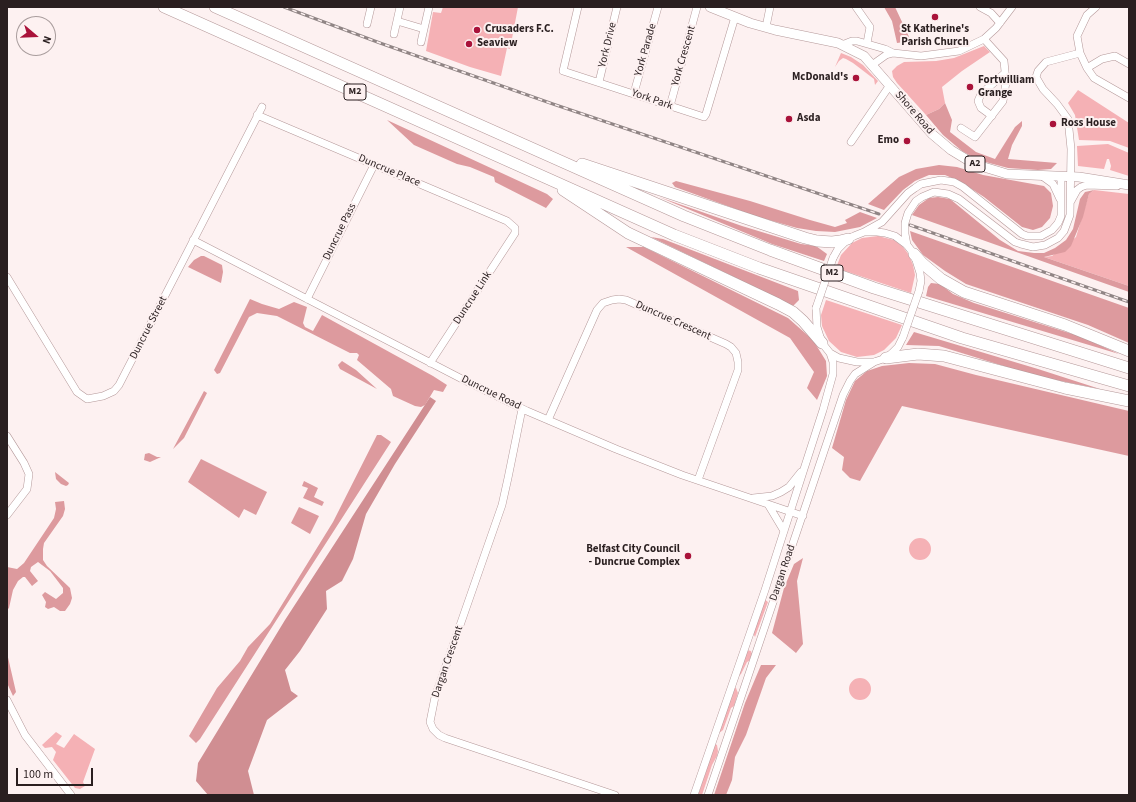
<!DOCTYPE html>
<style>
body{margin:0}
#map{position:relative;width:1136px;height:802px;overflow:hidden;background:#fdf1f1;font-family:"Source Sans 3",sans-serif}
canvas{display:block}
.frame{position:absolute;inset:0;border:8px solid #2a1f20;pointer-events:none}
.north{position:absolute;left:16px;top:16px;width:40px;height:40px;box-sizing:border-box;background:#fdf1f1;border:1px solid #a99d9d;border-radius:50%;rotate:109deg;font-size:11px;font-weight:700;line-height:16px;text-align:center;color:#2a1f20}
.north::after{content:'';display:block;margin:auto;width:14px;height:18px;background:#a9123a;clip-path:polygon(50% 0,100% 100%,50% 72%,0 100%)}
.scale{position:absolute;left:16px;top:768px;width:77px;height:18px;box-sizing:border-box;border:2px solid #2a1f20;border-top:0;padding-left:5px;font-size:12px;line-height:14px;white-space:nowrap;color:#2a1f20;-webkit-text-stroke:3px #fdf1f1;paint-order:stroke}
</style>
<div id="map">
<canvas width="1136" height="802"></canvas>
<div class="frame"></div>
<div class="north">N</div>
<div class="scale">100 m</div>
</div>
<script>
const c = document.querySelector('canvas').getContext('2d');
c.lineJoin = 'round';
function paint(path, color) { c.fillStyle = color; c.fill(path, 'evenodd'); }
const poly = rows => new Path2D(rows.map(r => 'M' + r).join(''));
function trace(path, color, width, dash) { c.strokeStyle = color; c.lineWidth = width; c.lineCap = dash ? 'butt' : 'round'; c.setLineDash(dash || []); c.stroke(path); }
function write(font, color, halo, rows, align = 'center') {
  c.font = font + ' "Source Sans 3",sans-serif'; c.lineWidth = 4; c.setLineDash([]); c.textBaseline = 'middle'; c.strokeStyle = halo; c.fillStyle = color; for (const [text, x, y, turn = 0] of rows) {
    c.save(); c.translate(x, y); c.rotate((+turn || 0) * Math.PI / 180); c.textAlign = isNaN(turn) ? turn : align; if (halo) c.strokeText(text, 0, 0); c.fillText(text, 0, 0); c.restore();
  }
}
const green = poly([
 [443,7,518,7,510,49,507,48,501,76,470,67,426,51,433,12,441,13],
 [984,46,990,52,962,71,942,87,945,103,939,109,926,115,897,83,893,77,892,71,897,66,904,62,936,61,954,58],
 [841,53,851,57,863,65,878,81,875,85,874,79,853,63,846,59,843,58,839,61,835,67],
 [1078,90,1129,123,1129,148,1110,141,1079,140,1075,115,1068,103],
 [1108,144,1129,153,1129,176,1110,170,1111,166,1109,159,1107,159,1104,169,1078,166,1077,146],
 [1094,190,1129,194,1129,286,1044,257,1052,256,1076,237,1089,194],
 [878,236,894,240,903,247,909,255,913,265,915,275,911,293,836,268,841,255,852,243,862,238],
 [826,300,902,325,896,338,884,350,874,355,857,357,841,352,829,341,822,326,821,315],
 '909 549a11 11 0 1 1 22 0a11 11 0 1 1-22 0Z',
 [764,599,768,602,755,637,753,633],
 [747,650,751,651,752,654,749,661,747,662,741,674,737,678],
 '849 689a11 11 0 1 1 22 0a11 11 0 1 1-22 0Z',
 [734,687,736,688,738,693,734,706,731,708,723,730,718,734],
 [56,732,62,736,56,744,64,748,74,734,95,749,83,782,85,786,80,789,75,788,53,760,56,752,52,747,45,748,42,745],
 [715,744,717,745,718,751,717,756,712,765,702,795,698,795]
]);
const forest = poly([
 [884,7,895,7,911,41,897,43,892,21],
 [945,103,952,120,950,132,976,152,995,159,1015,127,1022,121,1022,126,1012,145,1008,159,1057,163,1051,169,1038,170,1008,168,978,160,962,151,943,135,926,115,939,109],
 [387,120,547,194,553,199,546,208,495,182,494,177,470,167,457,164,414,145],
 [939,165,957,167,983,175,1044,186,1051,193,1053,206,1050,218,1042,227,1033,230,1022,227,984,197,961,182,945,175,929,175,915,181,903,190,884,210,868,204,899,177,916,169],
 [676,181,750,201,810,220,835,227,847,223,845,220,860,212,877,218,860,227,835,232,816,231,797,228,755,216,675,187,672,183],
 [1094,190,1089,194,1083,217,1071,246,1065,252,1044,257,1129,286,1129,292,912,215,919,205,929,198,938,197,950,199,1000,240,1018,251,1034,253,1044,253,1055,248,1066,240,1073,229,1080,199,1085,192],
 [659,197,742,226,801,244,816,246,827,254,824,261,772,244],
 [910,231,1129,308,1129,343,1088,325,966,284,945,271,923,255,912,240],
 [651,237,663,239,798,291,799,300,792,307,759,289],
 [626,247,644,247,788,318,813,340,826,361,827,376,817,400,807,388,814,372,790,338],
 [201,256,204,256,222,265,223,272,221,283,188,267,194,260],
 [931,283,940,284,953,294,974,303,1082,337,1119,354,926,296,928,287],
 [250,299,262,304,279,309,294,302,307,307,303,323,305,327,313,331,322,315,433,376,447,385,443,392,434,390,425,405,421,407,415,406,393,396,391,389,357,360,359,355,357,353,350,353,277,316,257,313,249,317,220,373,217,374,214,370],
 [914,332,1038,369,1100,389,1036,376,939,346,906,345],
 [342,361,356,370,377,389,340,369,338,365],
 [909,363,935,364,976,375,1129,411,1129,456,902,406,860,481,850,478,842,470,844,457,832,448,846,400,855,381,867,371,882,366],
 [204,391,207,393,184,438,173,449],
 [377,435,381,435,391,442,200,739,196,743,189,736,217,688,240,661,248,647,270,624,333,522],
 [149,453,157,457,161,457,150,462,144,460,145,454],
 [201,459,267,492,256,515,244,509,239,518,188,482],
 [55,472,69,483,68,485,66,486,61,484,56,479],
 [304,481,318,488,314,497,324,502,322,506,303,498,308,488,302,486],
 [64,501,65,509,63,516,44,543,43,549,43,560,47,566,70,588,72,598,70,604,65,611,60,611,54,607,48,609,45,607,46,602,42,595,45,592,56,599,63,593,63,588,50,571,38,562,31,567,30,571,38,581,32,586,25,577,23,577,18,581,13,590,9,608,7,610,7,567,17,569,24,563,54,518,56,509,55,502],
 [299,507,319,516,310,534,291,523],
 [803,558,797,581,803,644,796,653,772,633,784,588,794,564],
 [7,653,16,692,13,696,7,683],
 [761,665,776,665,766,678,746,735,735,757,732,780,726,795,714,795,745,703]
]);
const water = poly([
 [430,397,436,401,395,464,366,514,353,559,342,581,326,591,327,609,300,651,285,670,291,691,298,696,267,720,248,771,254,795,208,795,196,781,198,763,285,620]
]);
const minor = poly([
 [578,7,563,71,704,117,706,114,735,17],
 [856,7,870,27,867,43],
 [980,7,991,13,1000,23],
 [1096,7,1087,15,1077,36,1080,53,1087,68,1094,78,1129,98],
 [397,21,424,29],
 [367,24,371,7],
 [766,27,770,7],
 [394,34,400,7],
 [421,42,429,7],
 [842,45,852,41,857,41,885,49,893,53],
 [872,65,886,55,893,53,921,56,959,51,984,39,996,28,1012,7],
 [1087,68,1102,59,1115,56,1129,64],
 [599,82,617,7],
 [634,93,658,7],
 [670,106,697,7],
 [257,115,507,221,515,228,515,233,430,363],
 [992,116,981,108,978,101,981,94,1005,73],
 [961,128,975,137,1003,101,1006,82,1004,61,984,39],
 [851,142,890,85],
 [1042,176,1053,184,1060,199],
 [1071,201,1077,190,1081,187,1087,185,1117,186],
 [864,232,882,222,908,193,915,188,921,184,941,180,954,182,963,187,1022,234,1027,236,1041,236,1052,230,1058,223,1061,216,1061,176],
 [193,240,460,378,527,411,616,449,682,475,803,516],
 [907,245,905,234,905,223,908,213,916,201,922,197,934,192,948,194,959,199,1015,242,1021,244,1033,247,1045,245,1058,238,1064,231,1070,215,1071,149,1068,119,1057,104,1043,89,1036,77,1038,71,1046,62,1080,53],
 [833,258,838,249,848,239,854,236,864,232,877,232,885,233,895,236,907,245,914,254,920,273,921,281,919,291],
 [7,277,77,392,87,399,103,396,114,391,119,385,262,107],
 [307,299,374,165],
 [816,308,817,327,822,343,830,353,839,358,857,362,874,362,886,358,892,353,898,347,903,337],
 [522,409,508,478,502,505,435,697,430,722,433,729,439,735,445,738,615,795],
 [548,420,597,310,603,303,612,300,619,299,626,300,726,344,731,347,736,353,738,362,738,370,698,480],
 [7,436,24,463,29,474,27,489,7,515],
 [753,498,772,496,781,492,789,487,801,472],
 [769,506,784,531],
 [7,700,25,735,71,795],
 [694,795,765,590,823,410,833,374,833,362,830,353],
 [708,795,843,395,850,381,855,374,874,362]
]);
const major = poly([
 [710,7,750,23,775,30,838,43,864,56,932,134,951,150,974,164,1007,174,1079,177,1129,185]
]);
const highway = poly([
 [164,7,674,235,759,268,962,338,1129,386],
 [215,7,684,216,770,250,874,288,1129,368],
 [582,164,805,238,817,241,832,242,840,241,848,239],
 [563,190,628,233,778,304,793,312,803,321,822,343],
 [914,254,922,263,941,279,964,292,1065,325,1129,351],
 [886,358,918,354,944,356,1065,388,1129,401]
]);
const rail = poly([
 [284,7,380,43,553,104,879,214],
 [910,225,1129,302]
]);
const minorBridge = poly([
 [816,308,833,258],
 [903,337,919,291]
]);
const markers = [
 [935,17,4,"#a9123a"],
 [477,30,4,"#a9123a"],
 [469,44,4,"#a9123a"],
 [856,78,4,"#a9123a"],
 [970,87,4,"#a9123a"],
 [789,119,4,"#a9123a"],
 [1053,124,4,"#a9123a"],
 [907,141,4,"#a9123a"],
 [688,556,4,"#a9123a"]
];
const shields = [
 [355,92,22],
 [975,164,20],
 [832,273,22]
];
const shieldNames = [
 ["M2",355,92],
 ["A2",975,164],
 ["M2",832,273]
];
const poiNames = [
 ["Crusaders F.C.",485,30],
 ["St Katherine's",935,30,"center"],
 ["Parish Church",935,43,"center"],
 ["Seaview",477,44],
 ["McDonald's",848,78,"right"],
 ["Fortwilliam",978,81],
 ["Grange",978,94],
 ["Asda",797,119],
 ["Ross House",1061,124],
 ["Emo",899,141,"right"],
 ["Belfast City Council",680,550,"right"],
 ["- Duncrue Complex",680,563,"right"]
];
const streetNames = [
 ["York Drive",608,45,-76],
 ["York Parade",646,50,-74],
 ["York Crescent",684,56,-74],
 ["York Park",652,100,19],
 ["Shore Road",914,113,49],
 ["Duncrue Place",389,171,23],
 ["Duncrue Pass",340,232,-64],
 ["Duncrue Link",473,298,-57],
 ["Duncrue Crescent",673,321,24],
 ["Duncrue Street",149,328,-63],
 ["Duncrue Road",491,393,26],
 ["Dargan Road",783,573,-71],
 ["Dargan Crescent",448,662,-71]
];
paint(green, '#f5b1b5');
paint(forest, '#dd9a9e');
paint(water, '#d08e92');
trace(minor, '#b49899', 8);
trace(major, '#b49899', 10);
trace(highway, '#b49899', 12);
trace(minor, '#fff', 7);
trace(major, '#fff', 9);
trace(highway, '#fff', 11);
trace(rail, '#908585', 3);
trace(rail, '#fdf1f1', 1.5, [4.5]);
trace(minorBridge, '#b49899', 8, []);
trace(minorBridge, '#fff', 7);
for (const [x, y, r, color] of markers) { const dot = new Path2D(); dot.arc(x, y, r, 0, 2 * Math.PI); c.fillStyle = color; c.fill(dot); trace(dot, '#fdf1f1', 1.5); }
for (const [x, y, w] of shields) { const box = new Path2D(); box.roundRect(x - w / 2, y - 8, w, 16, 3); c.fillStyle = '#fdf1f1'; c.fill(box); trace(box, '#2a1f20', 1); }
write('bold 10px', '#2a1f20', null, shieldNames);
write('bold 11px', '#2a1f20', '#fdf1f1', poiNames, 'left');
write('11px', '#2a1f20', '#fdf1f1', streetNames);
</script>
